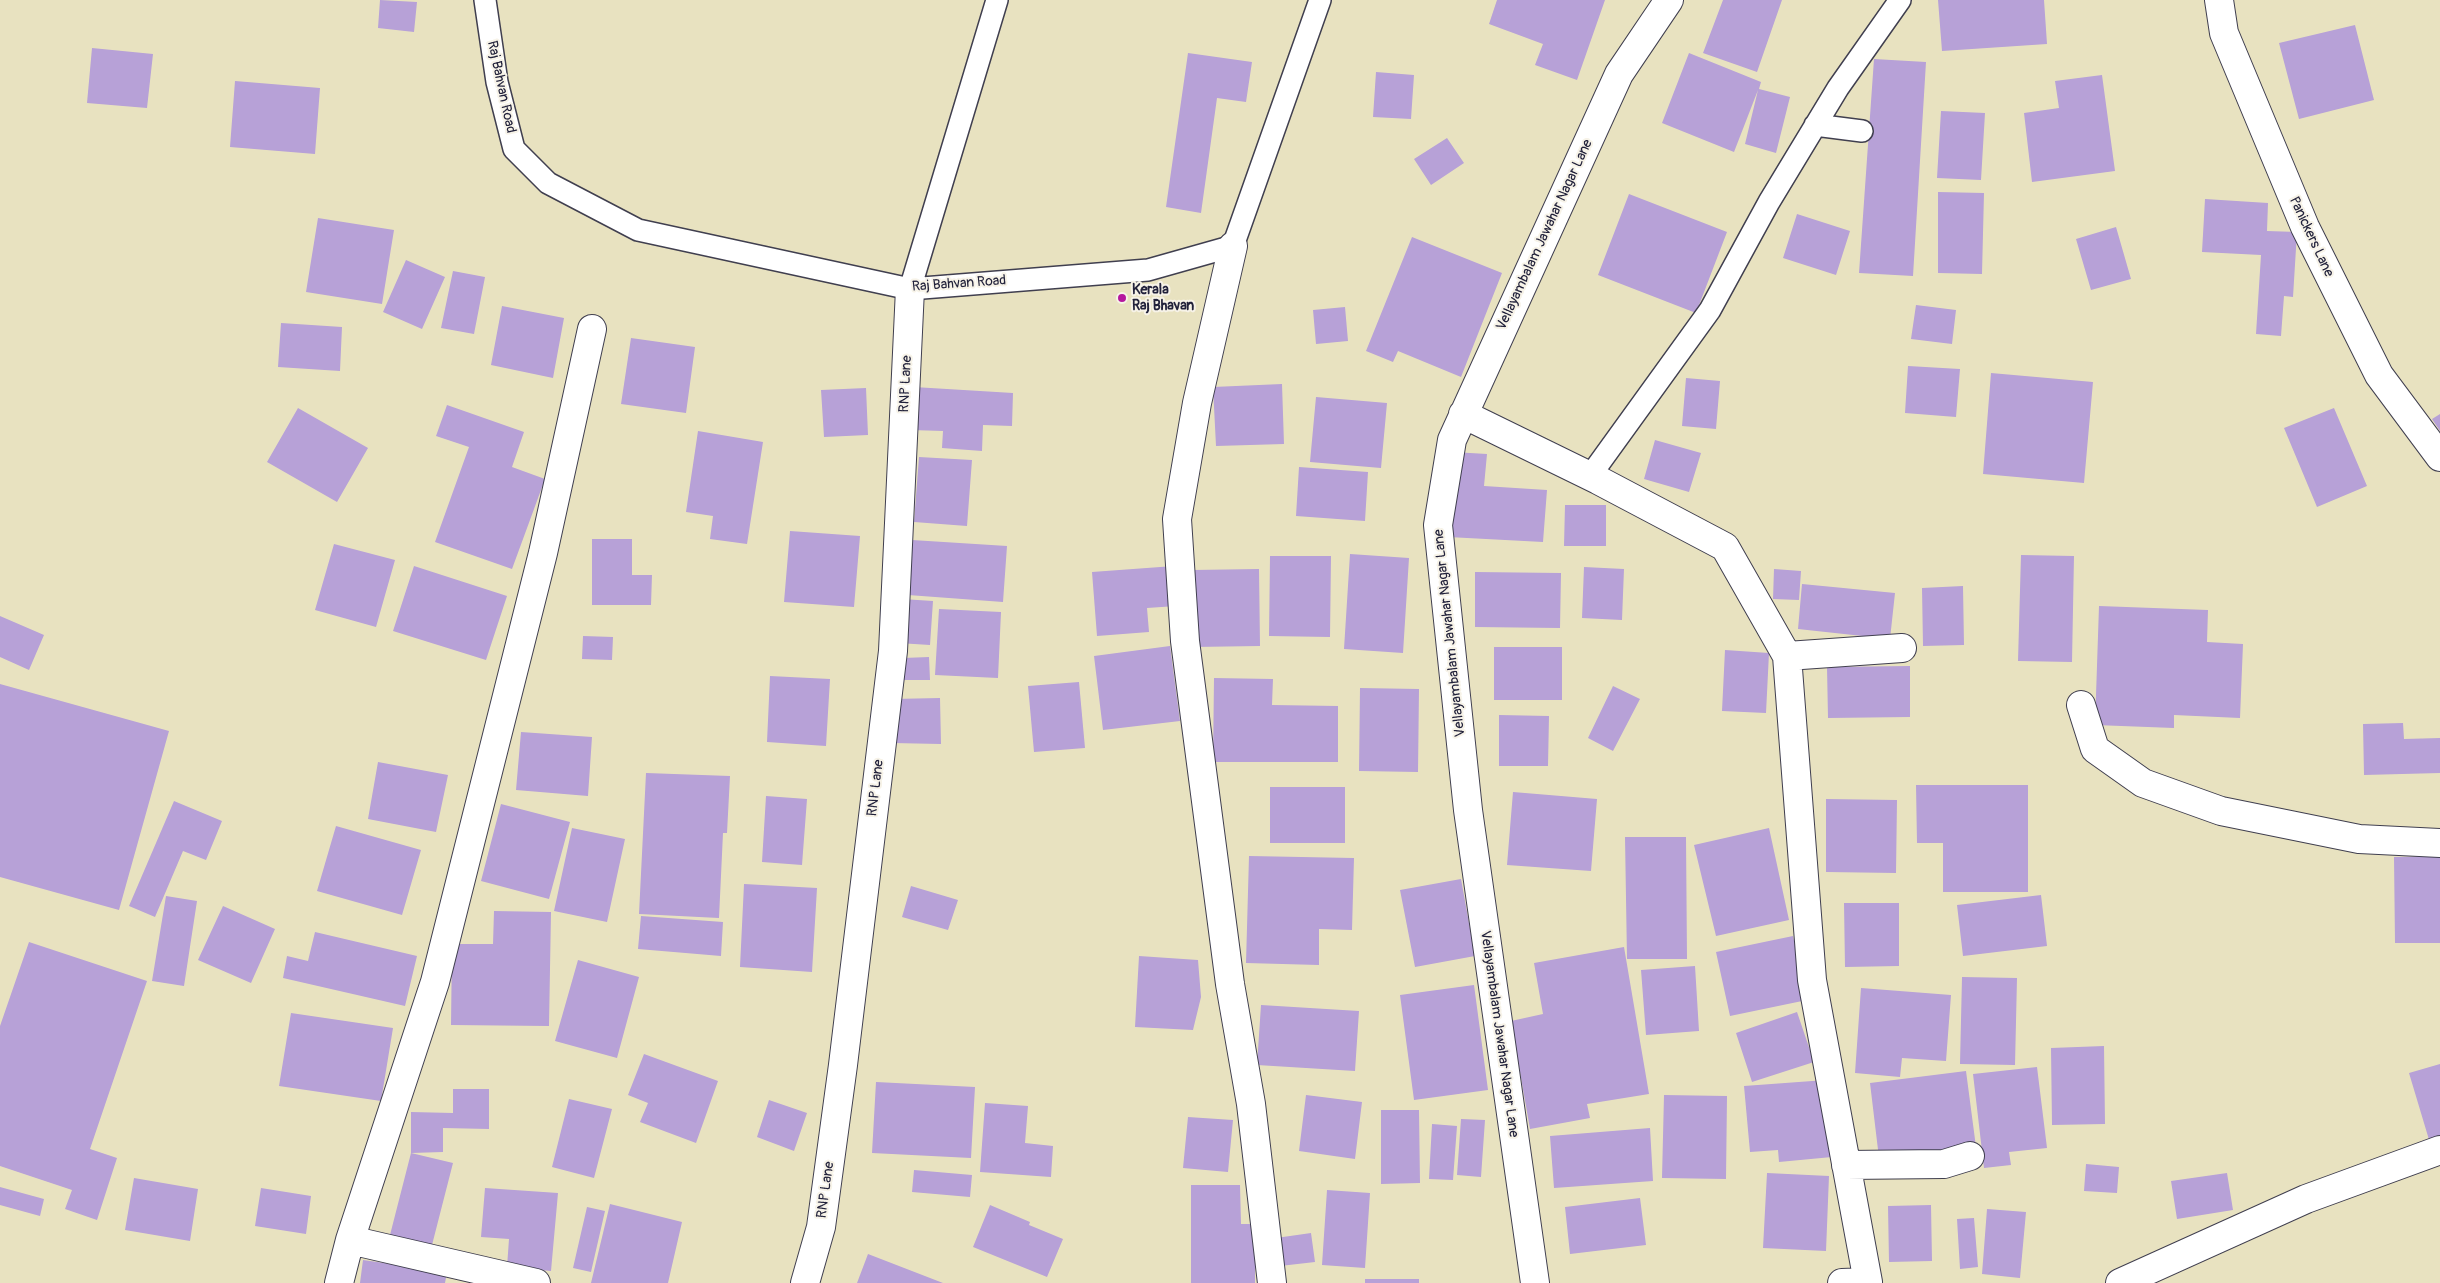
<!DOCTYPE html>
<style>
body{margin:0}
canvas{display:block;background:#e8e2c0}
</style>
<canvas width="2440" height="1283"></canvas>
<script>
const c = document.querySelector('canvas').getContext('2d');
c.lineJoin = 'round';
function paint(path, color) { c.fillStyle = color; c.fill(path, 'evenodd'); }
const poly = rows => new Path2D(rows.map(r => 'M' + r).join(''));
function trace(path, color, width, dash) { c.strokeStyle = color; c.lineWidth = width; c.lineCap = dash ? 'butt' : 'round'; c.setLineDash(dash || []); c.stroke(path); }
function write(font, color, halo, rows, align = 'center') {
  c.font = font + ' Pangolin,sans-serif'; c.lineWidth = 4; c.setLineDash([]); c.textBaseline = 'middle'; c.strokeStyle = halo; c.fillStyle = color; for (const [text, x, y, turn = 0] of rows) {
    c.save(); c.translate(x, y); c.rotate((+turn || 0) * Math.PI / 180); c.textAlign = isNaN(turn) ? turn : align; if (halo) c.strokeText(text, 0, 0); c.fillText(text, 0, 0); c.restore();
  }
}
const building = poly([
 [380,0,417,2,414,32,378,28],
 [1497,0,1605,0,1577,80,1535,65,1543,44,1489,24],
 [1723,0,1782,0,1757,72,1703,53],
 [1938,0,2044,0,2047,44,1942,51],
 [2355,25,2374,100,2299,119,2279,43],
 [92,48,153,54,147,108,87,103],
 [1188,53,1252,62,1246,102,1217,98,1201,213,1166,207],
 [1689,53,1761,82,1759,89,1790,97,1776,153,1745,144,1758,90,1734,152,1662,123],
 [1874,59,1926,62,1913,276,1859,273],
 [1376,72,1414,75,1411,119,1373,117],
 [2102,75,2115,171,2032,182,2024,113,2059,108,2055,81],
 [235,81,320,88,315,154,230,147],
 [1941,111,1985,113,1981,180,1937,178],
 [1447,138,1464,163,1431,185,1414,159],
 [1938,192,1984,193,1982,274,1938,273],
 [1629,194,1727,232,1696,313,1598,275],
 [2205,199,2268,203,2267,231,2297,232,2293,297,2284,296,2281,336,2256,334,2261,255,2202,252],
 [1797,214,1850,231,1836,275,1783,258],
 [318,218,394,230,382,304,306,292],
 [2116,227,2131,279,2091,290,2076,239],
 [1412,237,1502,273,1461,377,1398,351,1393,362,1366,351],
 [406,260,445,277,422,329,383,312],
 [453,271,485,277,474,334,441,328],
 [1916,305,1956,310,1952,344,1911,339],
 [502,306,564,318,553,378,491,365],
 [1345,307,1348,341,1316,344,1313,310],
 [281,323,342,327,340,371,278,367],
 [631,338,695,347,686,413,621,404],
 [1908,366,1960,369,1956,417,1905,413],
 [1991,373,2093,382,2084,483,1983,474],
 [1686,378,1720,381,1716,429,1682,426],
 [1282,384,1284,444,1216,446,1213,387],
 [914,387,1013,393,1012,426,983,425,982,451,942,448,943,431,911,430],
 [866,388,868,435,824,437,821,390],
 [1316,397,1387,403,1381,468,1310,462],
 [447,405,524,432,512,467,545,479,512,569,435,542,469,447,436,436],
 [298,408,368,448,337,502,267,462],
 [2334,408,2367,486,2317,507,2284,428],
 [2440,414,2440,431,2432,419],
 [698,431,763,442,747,544,710,539,713,516,686,512],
 [1655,440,1701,453,1689,492,1644,479],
 [1453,452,1487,454,1484,486,1547,490,1543,542,1448,537],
 [919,457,972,460,967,526,914,522],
 [1299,467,1368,472,1365,521,1296,516],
 [1565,505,1606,505,1606,546,1564,546],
 [790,531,860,536,854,607,784,602],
 [592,539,632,539,632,575,652,575,651,605,592,605],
 [912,540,1007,546,1003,602,908,595],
 [334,544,395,560,376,627,315,610],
 [1350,554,1409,558,1403,653,1344,649],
 [2021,555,2074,556,2072,662,2018,661],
 [1270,556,1331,556,1330,637,1269,636],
 [414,566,507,596,486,660,393,631],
 [1174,566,1176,606,1147,608,1149,632,1097,636,1092,572],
 [1584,567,1624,569,1622,620,1582,618],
 [1259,569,1260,646,1193,647,1192,570],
 [1774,569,1801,571,1799,600,1773,599],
 [1475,572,1561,573,1560,628,1475,627],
 [1802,584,1895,593,1890,639,1798,629],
 [1963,586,1964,645,1923,646,1922,588],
 [902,599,933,601,930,645,898,643],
 [2099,606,2208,610,2207,642,2243,644,2240,718,2174,715,2174,728,2095,725],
 [939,609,1001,612,998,678,935,675],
 [0,616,44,635,29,670,0,657],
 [583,636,613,637,612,660,582,659],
 [1170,646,1180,721,1103,730,1094,656],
 [1494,647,1562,647,1562,700,1494,700],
 [1725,650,1769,653,1766,713,1722,711],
 [929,657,930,680,903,680,903,658],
 [1910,666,1910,717,1828,718,1827,667],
 [770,676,830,679,826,746,767,742],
 [1214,678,1273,679,1272,705,1338,706,1338,762,1213,762],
 [1079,682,1085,748,1034,752,1028,686],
 [0,684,169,731,119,910,0,877],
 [1613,686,1640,699,1613,751,1588,738],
 [1360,688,1419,689,1418,772,1359,771],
 [940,698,941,744,892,743,892,699],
 [1499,715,1549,716,1548,766,1499,766],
 [2403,723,2404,739,2440,738,2440,773,2364,775,2363,724],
 [521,732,592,737,588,796,516,790],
 [378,762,448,775,436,832,368,819],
 [646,773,730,776,727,833,723,833,719,918,639,914],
 [1916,785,2028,785,2028,892,1943,892,1943,843,1917,843],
 [1270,787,1345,787,1345,843,1270,843],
 [1513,792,1597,799,1591,871,1507,865],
 [766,796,807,799,802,865,762,862],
 [1826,799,1897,800,1896,873,1826,872],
 [174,801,222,821,206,860,183,851,155,917,129,906],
 [501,804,570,822,549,899,481,881],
 [336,826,421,850,402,915,317,891],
 [572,828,625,839,607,922,554,911],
 [1769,828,1789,920,1716,936,1694,845],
 [1625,837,1686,837,1687,959,1627,959],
 [1249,856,1354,858,1352,930,1319,929,1319,965,1246,963],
 [2440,856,2440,943,2395,943,2394,857],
 [1461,879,1475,956,1415,967,1400,890],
 [744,884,817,888,812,972,740,967],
 [911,886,958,900,948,930,902,917],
 [2041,895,2047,946,1963,956,1957,905],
 [166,896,197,901,184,986,152,981],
 [1844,903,1899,903,1899,966,1845,967],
 [223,906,275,929,251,983,198,960],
 [494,911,551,912,549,1026,451,1025,452,944,493,944],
 [641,916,723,922,721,956,638,949],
 [315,932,417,956,405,1006,283,978,287,956,308,961],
 [1793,936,1807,1000,1730,1016,1716,952],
 [29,942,147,981,90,1149,117,1158,97,1220,65,1209,72,1190,0,1166,0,1026],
 [1624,947,1649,1094,1587,1104,1590,1118,1530,1129,1511,1021,1543,1014,1534,963],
 [1139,956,1198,960,1201,997,1193,1030,1135,1027],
 [578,960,639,977,617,1058,555,1041],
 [1695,966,1699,1031,1646,1035,1641,970],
 [1962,977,2017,978,2015,1065,1960,1064],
 [1474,985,1488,1090,1414,1100,1400,995],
 [1861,988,1951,995,1946,1061,1902,1058,1900,1077,1855,1073],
 [1261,1005,1359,1011,1355,1071,1257,1065],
 [1797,1012,1814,1062,1752,1082,1736,1033],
 [291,1013,393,1028,381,1101,279,1086],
 [2104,1046,2105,1124,2052,1125,2051,1048],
 [644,1054,718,1081,696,1143,640,1122,648,1103,628,1095],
 [2440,1064,2440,1140,2430,1143,2409,1073],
 [2037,1067,2047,1148,2009,1152,2011,1165,1984,1168,1973,1074],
 [1966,1071,1976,1147,1879,1158,1870,1083],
 [1826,1080,1832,1157,1779,1162,1778,1150,1750,1152,1744,1086],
 [876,1082,975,1087,971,1158,872,1153],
 [453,1089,489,1089,489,1129,443,1128,443,1152,411,1153,411,1112,453,1113],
 [1306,1095,1362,1102,1355,1159,1299,1151],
 [1664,1095,1727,1096,1726,1179,1662,1178],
 [569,1099,612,1109,594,1178,552,1167],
 [769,1100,807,1113,794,1151,757,1137],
 [985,1103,1028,1106,1025,1143,1053,1146,1051,1177,980,1172],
 [1381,1110,1419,1110,1420,1183,1381,1184],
 [1188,1117,1233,1120,1228,1172,1183,1168],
 [1461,1119,1485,1120,1481,1177,1457,1175],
 [1432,1124,1457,1126,1453,1180,1429,1179],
 [1650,1128,1653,1181,1554,1188,1550,1136],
 [411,1153,453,1163,432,1245,390,1235],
 [2086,1164,2119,1167,2117,1193,2084,1191],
 [914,1170,972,1175,970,1197,912,1192],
 [1767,1173,1829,1176,1826,1251,1763,1248],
 [2227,1173,2233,1210,2177,1219,2171,1181],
 [134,1178,198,1189,190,1241,125,1230],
 [1191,1185,1240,1185,1241,1224,1255,1224,1255,1283,1191,1283],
 [0,1187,44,1199,40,1216,0,1205],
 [261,1188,311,1196,306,1234,255,1226],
 [485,1188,558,1193,551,1271,507,1267,509,1239,481,1237],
 [1327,1190,1370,1193,1365,1268,1322,1265],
 [1640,1198,1646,1245,1570,1254,1565,1207],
 [610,1204,682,1222,668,1283,591,1283],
 [990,1205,1030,1222,1029,1225,1063,1239,1047,1277,973,1247],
 [1931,1205,1932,1261,1889,1262,1888,1206],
 [587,1207,605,1211,591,1272,573,1268],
 [1987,1209,2026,1212,2020,1278,1982,1274],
 [1974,1218,1978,1267,1960,1269,1957,1219],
 [1311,1233,1315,1262,1280,1266,1276,1238],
 [868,1254,943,1283,857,1283],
 [363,1260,447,1272,445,1283,360,1283],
 [1365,1279,1419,1279,1419,1283,1365,1283]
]);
const service = poly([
 [485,0,497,82,514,149,548,183,638,230,910,289,1148,270,1233,246,1320,0],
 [1815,125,1862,131],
 [910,289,997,0],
 [1590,476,1710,310,1769,202,1838,88,1900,0]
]);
const minor = poly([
 [2219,0,2224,33,2305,227,2379,375,2440,457],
 [1233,246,1197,403,1177,519,1185,641,1230,984,1251,1104,1272,1283],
 [1463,414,1598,480,1725,547,1787,656,1812,980,1868,1282,1842,1283],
 [1787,656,1902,648],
 [2081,705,2095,749,2143,783,2221,811,2359,839,2440,843],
 [1846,1165,1944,1164,1970,1156],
 [350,1240,536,1283],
 [339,1283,350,1240,435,982,543,553,592,329],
 [805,1283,821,1227,843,1065,893,651,910,289],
 [1535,1283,1468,810,1438,525,1452,440,1619,74,1669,0],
 [2120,1283,2306,1199,2440,1150]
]);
const markers = [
 [1122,298,5,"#b5179e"]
];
const streetNames = [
 ["Raj Bahvan Road",501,87,78],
 ["Vellayambalam Jawahar Nagar Lane",1545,235,-65],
 ["Panickers Lane",2311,237,65],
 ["Raj Bahvan Road",959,284,-4],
 ["RNP Lane",906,384,-87],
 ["Vellayambalam Jawahar Nagar Lane",1450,633,-96],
 ["RNP Lane",876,788,-83],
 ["Vellayambalam Jawahar Nagar Lane",1499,1034,82],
 ["RNP Lane",826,1190,-82]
];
const poiNames = [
 ["Kerala",1132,290],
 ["Raj Bhavan",1132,306]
];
paint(building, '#b7a1d7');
trace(service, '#403f4f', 24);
trace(minor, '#403f4f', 30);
trace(service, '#fff', 21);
trace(minor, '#fff', 28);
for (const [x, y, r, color] of markers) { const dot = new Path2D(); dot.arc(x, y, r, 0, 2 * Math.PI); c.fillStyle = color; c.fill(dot); trace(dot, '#f7f3e8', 2); }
write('14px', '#22223b', '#f7f3e8', streetNames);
write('bold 14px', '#22223b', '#f7f3e8', poiNames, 'left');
</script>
